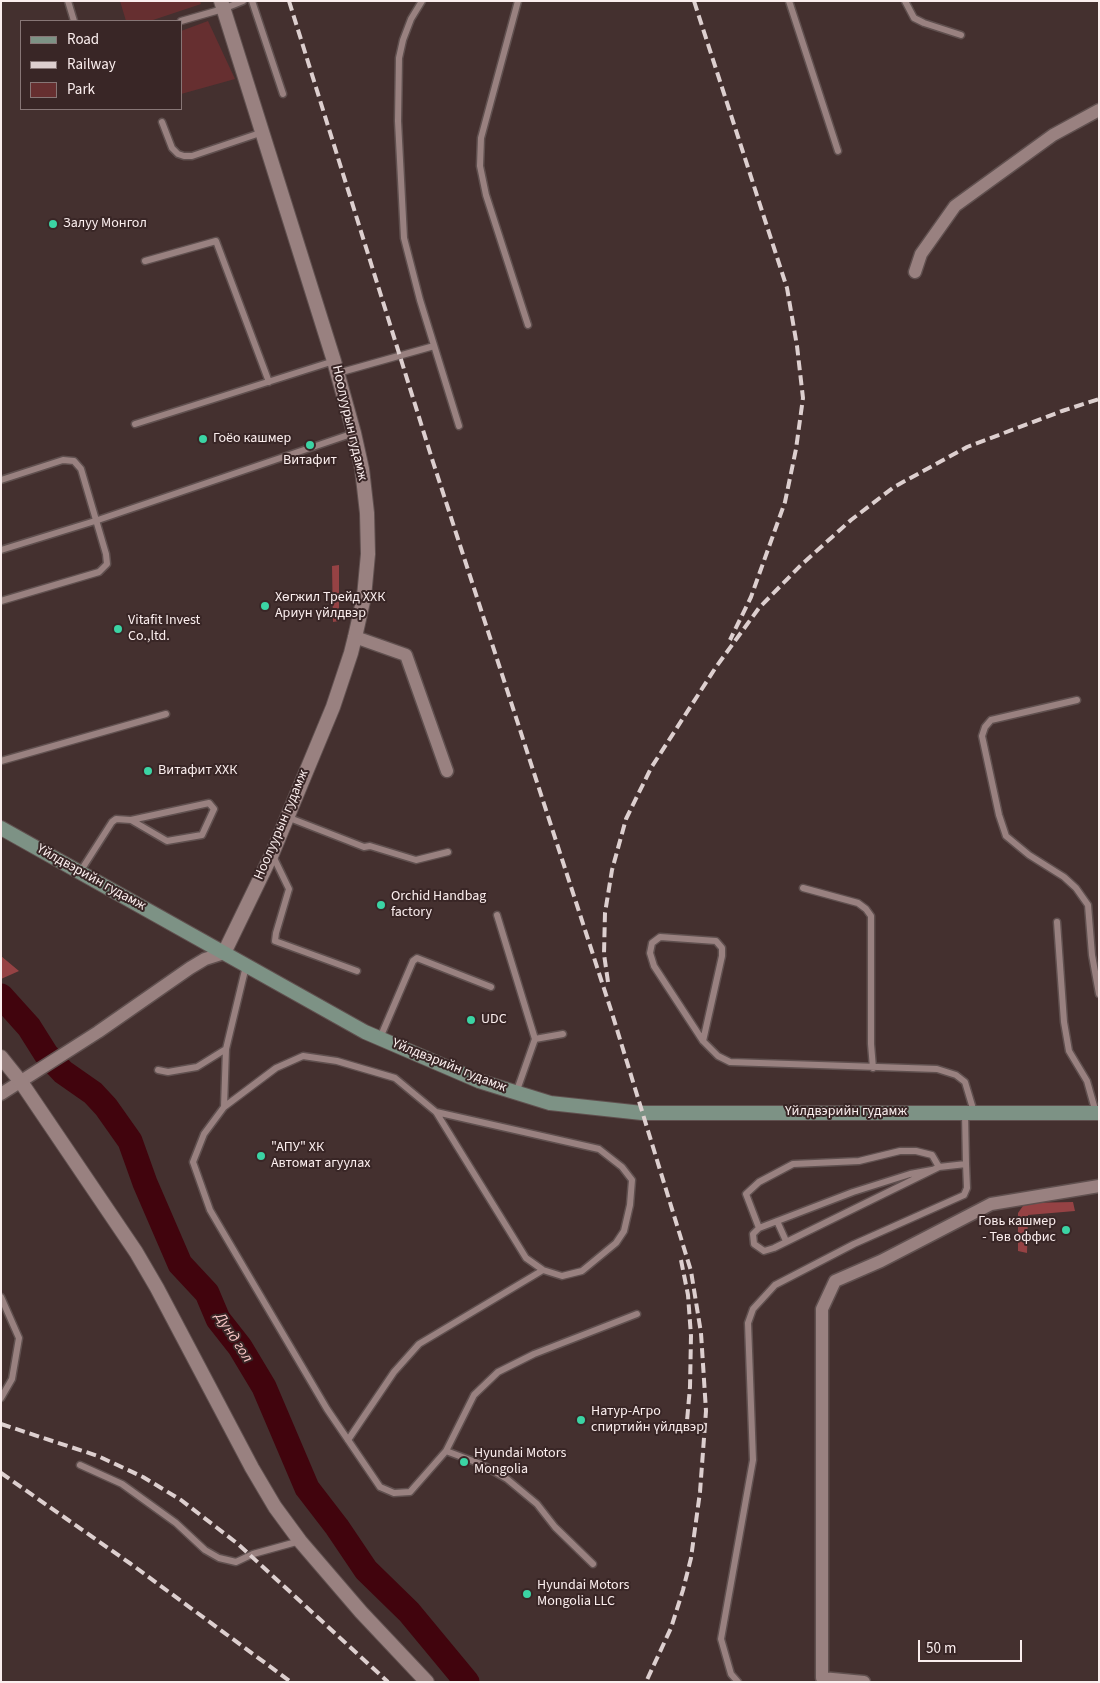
<!DOCTYPE html>
<meta charset="utf-8">
<style>
body{margin:0}
#map{position:relative;width:1100px;height:1683px;overflow:hidden;background:#44302f;font-family:"Source Sans 3",sans-serif}
canvas{display:block}
.frame{position:absolute;inset:0;border:2px solid #fbeeee;pointer-events:none}
.legend{position:absolute;left:20px;top:20px;width:162px;height:90px;box-sizing:border-box;background:#392626;border:1px solid #877676;margin:0;padding:6px 9px;list-style:none;font-size:15px;color:#fbeeee}
.legend li{display:flex;align-items:center;gap:10px;height:25px}
.legend b{width:25px;border:1px solid #877676}
.scale{position:absolute;left:918px;top:1640px;width:104px;height:22px;box-sizing:border-box;border:2px solid #fbeeee;border-top:0;padding-left:6px;font-size:15px;line-height:18px;white-space:nowrap;color:#fbeeee;-webkit-text-stroke:4px #392626;paint-order:stroke}
</style>
<div id="map">
<canvas width="1100" height="1683"></canvas>
<div class="frame"></div>
<ul class="legend">
<li><b style="height:6px;background:#7d9285"></b>Road</li>
<li><b style="height:6px;background:#ddcfcf"></b>Railway</li>
<li><b style="height:14px;background:#662f30"></b>Park</li>
</ul>
<div class="scale">50 m</div>
</div>
<script>
const c = document.querySelector('canvas').getContext('2d');
c.lineJoin = 'round';
function paint(path, color) { c.fillStyle = color; c.fill(path, 'evenodd'); }
const poly = rows => new Path2D(rows.map(r => 'M' + r).join(''));
function trace(path, color, width, dash) { c.strokeStyle = color; c.lineWidth = width; c.lineCap = dash ? 'butt' : 'round'; c.setLineDash(dash || []); c.stroke(path); }
function write(font, color, halo, rows, align = 'center') {
  c.font = font + ' "Source Sans 3",sans-serif'; c.lineWidth = 4; c.setLineDash([]); c.textBaseline = 'middle'; c.strokeStyle = halo; c.fillStyle = color; for (const [text, x, y, turn = 0] of rows) {
    c.save(); c.translate(x, y); c.rotate((+turn || 0) * Math.PI / 180); c.textAlign = isNaN(turn) ? turn : align; if (halo) c.strokeText(text, 0, 0); c.fillText(text, 0, 0); c.restore();
  }
}
const green = poly([
 [120,1,200,1,201,4,150,21,126,21],
 [208,21,235,79,181,94,181,31]
]);
const forest = poly([
 [339,565,339,621,333,622,332,566],
 [1,956,19,971,1,979],
 [1073,1202,1075,1211,1028,1215,1027,1253,1018,1251,1018,1213,1025,1203]
]);
const river = poly([
 [1,996,29,1027,46,1054,63,1072,93,1093,106,1107,130,1141,145,1183,180,1264,207,1293,218,1319,240,1347,264,1387,307,1488,337,1527,366,1570,409,1612,467,1682]
]);
const service = poly([
 [68,1,74,21],
 [252,1,283,94],
 [422,1,411,19,403,40,399,58,398,121,404,238,420,300,459,426],
 [518,1,481,138,480,166,486,195,528,325],
 [789,1,838,151],
 [905,1,914,18,924,23,961,35],
 [181,21,223,9,243,1],
 [162,122,172,148,178,154,184,156,192,156,263,132],
 [145,261,216,241,269,382],
 [338,373,434,346],
 [135,424,334,361],
 [1,480,63,460,74,461,81,469,106,554,107,564,99,572,1,601],
 [1,550,95,521,354,433],
 [1077,700,991,720,985,727,982,736,999,815,1006,836,1029,855,1064,877,1076,888,1088,905,1092,955,1099,994],
 [1,761,166,714],
 [287,817,364,847,370,846,416,860,448,852],
 [273,856,289,889,276,933,275,941,357,971],
 [80,872,112,822,116,819,131,820,167,841,202,835,214,809,209,803,131,820],
 [803,888,858,903,866,909,871,916,871,1044,873,1068],
 [497,915,535,1039,516,1093],
 [1057,922,1064,1022,1069,1051,1087,1081,1096,1113],
 [246,966,226,1049,224,1107,204,1134,193,1162,210,1210,327,1409,380,1487,394,1493,410,1492,446,1451,474,1395,498,1372,534,1354,637,1314],
 [380,1038,413,961,417,958,491,987],
 [535,1039,563,1034],
 [703,1041,722,956,722,948,716,941,660,937,652,943,650,953,654,966,703,1041,718,1056,730,1062,937,1069,956,1075,965,1082,974,1112],
 [158,1070,168,1072,197,1067,226,1049],
 [224,1107,276,1068,303,1056,337,1061,395,1078,436,1112,526,1258,543,1270,562,1276,582,1271,616,1243,624,1231,630,1205,632,1180,622,1167,599,1149,436,1112],
 [965,1113,966,1164],
 [777,1221,786,1241],
 [759,1228,746,1194,759,1182,793,1164,859,1161,900,1151,916,1151,932,1155,939,1167],
 [1,1297,19,1338,12,1379,1,1398],
 [348,1440,394,1372,419,1344,543,1270],
 [446,1451,481,1464,507,1479,537,1504,555,1527,593,1564],
 [80,1465,122,1484,176,1523,205,1550,219,1558,236,1562,253,1554,300,1541],
 [738,1682,731,1674,721,1639,753,1460,748,1323,753,1309,775,1285,854,1244,964,1195,967,1188,966,1164,939,1167,774,1248,764,1251,754,1244,753,1234,759,1228,853,1192,910,1174,932,1170]
]);
const minor = poly([
 [915,272,921,254,955,206,1053,135,1099,110],
 [355,637,406,655,447,771],
 [1,1094,98,1032,190,968,205,959,224,953],
 [864,1682,822,1678,822,1309,835,1281,881,1261,991,1204,1099,1186]
]);
const tertiary = poly([
 [221,1,334,361,354,433,362,469,367,513,368,554,364,597,355,637,351,653,333,707,272,854,224,953],
 [1,1057,21,1082,136,1252,157,1288,252,1468,275,1507,300,1541,361,1612,427,1682]
]);
const secondary = poly([
 [1,828,365,1032,479,1081,550,1103,642,1113,1099,1113]
]);
const rail = poly([
 [289,1,433,462,611,1010,691,1271,701,1333,706,1411,700,1492,691,1558,683,1590,671,1628,646,1682],
 [694,1,787,288,797,346,803,398,796,449,785,502,751,597,730,640],
 [608,982,604,954,605,913,612,870,626,819,651,768,716,667,759,608,801,565,851,520,894,487,967,447,1062,411,1099,399],
 [681,1260,688,1295,691,1336,690,1387,686,1432],
 [1,1424,98,1456,143,1477,181,1500,238,1544,388,1682],
 [1,1473,131,1564,291,1682]
]);
const markers = [
 [53,224,5,"#3bd4a4"],
 [203,439,5,"#3bd4a4"],
 [310,445,5,"#3bd4a4"],
 [265,606,5,"#3bd4a4"],
 [118,629,5,"#3bd4a4"],
 [148,771,5,"#3bd4a4"],
 [381,905,5,"#3bd4a4"],
 [471,1020,5,"#3bd4a4"],
 [261,1156,5,"#3bd4a4"],
 [1066,1230,5,"#3bd4a4"],
 [581,1420,5,"#3bd4a4"],
 [464,1462,5,"#3bd4a4"],
 [527,1594,5,"#3bd4a4"]
];
const poiNames = [
 ["Залуу Монгол",63,224],
 ["Гоёо кашмер",213,439],
 ["Витафит",310,461,"center"],
 ["Хөгжил Трейд ХХК",275,598],
 ["Ариун үйлдвэр",275,614],
 ["Vitafit Invest",128,621],
 ["Co.,ltd.",128,637],
 ["Витафит ХХК",158,771],
 ["Orchid Handbag",391,897],
 ["factory",391,913],
 ["UDC",481,1020],
 ["\"АПУ\" ХК",271,1148],
 ["Автомат агуулах",271,1164],
 ["Говь кашмер",1056,1222,"right"],
 ["- Төв оффис",1056,1238,"right"],
 ["Натур-Агро",591,1412],
 ["спиртийн үйлдвэр",591,1428],
 ["Hyundai Motors",474,1454],
 ["Mongolia",474,1470],
 ["Hyundai Motors",537,1586],
 ["Mongolia LLC",537,1602]
];
const streetNames = [
 ["Ноолуурын гудамж",349,423,77],
 ["Ноолуурын гудамж",282,825,-67],
 ["Yйлдвэрийн гудамж",91,878,29],
 ["Yйлдвэрийн гудамж",449,1066,22],
 ["Yйлдвэрийн гудамж",846,1112]
];
const waterNames = [
 ["Дунд гол",233,1338,57]
];
paint(green, '#662f30');
paint(forest, '#954244');
trace(river, '#41040d', 25);
trace(service, '#60504f', 9);
trace(minor, '#60504f', 15);
trace(tertiary, '#60504f', 16);
trace(secondary, '#60504f', 16);
trace(service, '#998180', 6);
trace(minor, '#998180', 12);
trace(tertiary, '#998180', 14);
trace(secondary, '#7d9285', 14);
trace(rail, '#ddcfcf', 4, [10, 5]);
for (const [x, y, r, color] of markers) { const dot = new Path2D(); dot.arc(x, y, r, 0, 2 * Math.PI); c.fillStyle = color; c.fill(dot); trace(dot, '#392626', 2); }
write('14px', '#fbeeee', '#392626', poiNames, 'left');
write('14px', '#fbeeee', '#392626', streetNames);
write('italic 15px', '#fbc9c8', '#392626', waterNames);
</script>
